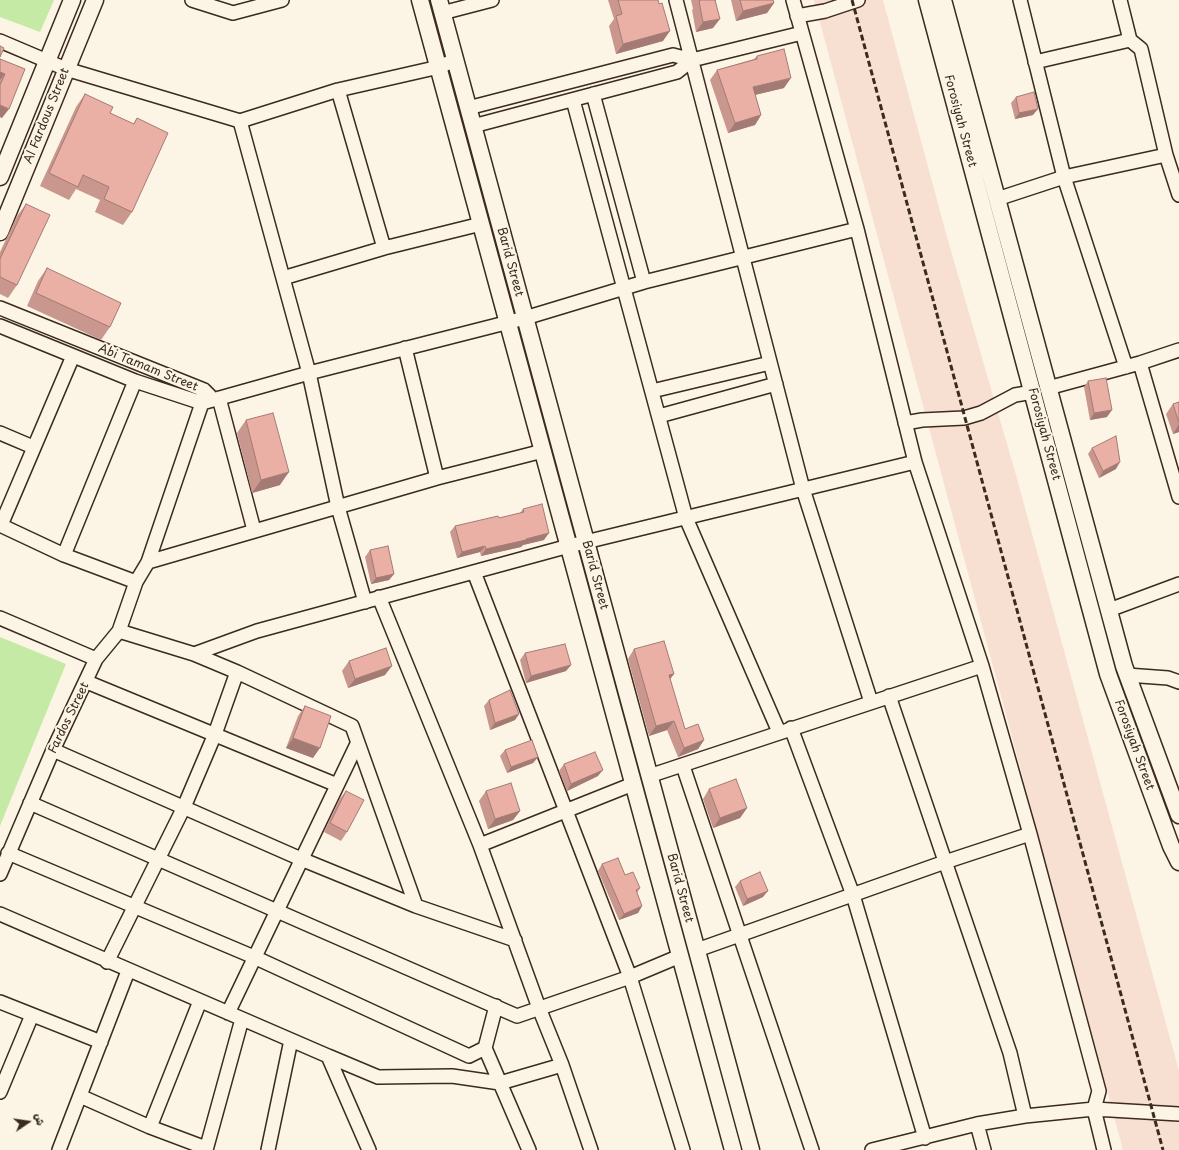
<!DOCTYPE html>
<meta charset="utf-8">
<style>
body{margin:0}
#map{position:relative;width:1179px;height:1150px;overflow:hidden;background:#fcf5e5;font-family:"Playpen Sans","Playpen Sans Arabic",sans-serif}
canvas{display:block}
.north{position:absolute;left:8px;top:1102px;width:40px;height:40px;-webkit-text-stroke:3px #fcf5e5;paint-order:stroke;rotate:77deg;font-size:11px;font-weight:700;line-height:16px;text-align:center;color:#3b2a1e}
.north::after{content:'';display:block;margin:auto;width:14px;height:18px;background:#3b2a1e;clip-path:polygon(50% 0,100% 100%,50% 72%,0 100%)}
</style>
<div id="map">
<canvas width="1179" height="1150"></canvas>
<div class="north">ش</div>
</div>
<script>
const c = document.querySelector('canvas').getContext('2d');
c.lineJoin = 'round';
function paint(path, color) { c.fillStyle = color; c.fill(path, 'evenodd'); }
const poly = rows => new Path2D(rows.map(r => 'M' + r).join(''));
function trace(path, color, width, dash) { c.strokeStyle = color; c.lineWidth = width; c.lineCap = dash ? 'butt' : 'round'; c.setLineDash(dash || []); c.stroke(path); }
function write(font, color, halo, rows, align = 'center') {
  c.font = font + ' "Playpen Sans",sans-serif'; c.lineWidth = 4; c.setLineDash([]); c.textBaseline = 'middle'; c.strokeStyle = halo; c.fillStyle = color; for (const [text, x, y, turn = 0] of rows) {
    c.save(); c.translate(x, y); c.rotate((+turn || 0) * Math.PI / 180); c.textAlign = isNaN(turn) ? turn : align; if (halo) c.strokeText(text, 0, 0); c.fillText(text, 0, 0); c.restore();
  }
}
const built = poly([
 [814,0,883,0,947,237,1016,475,1179,1071,1179,1150,1123,1150]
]);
const green = poly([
 [0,0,54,0,40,32,0,17],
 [0,637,66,664,0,826]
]);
const minor = poly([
 [192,0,233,13,282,0],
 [676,0,803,489,871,702],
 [793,0,857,229,915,462,982,666,1030,834,1099,1091,1094,1109,1104,1150],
 [1020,0,1064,177,1126,367],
 [1120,0,1130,40,1141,49,1166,155,1179,195],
 [442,13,492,0],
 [797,16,825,11,858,0],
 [0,41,66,69,240,121,338,90,439,67,455,60],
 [1035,62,1130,40],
 [338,90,384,248],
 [593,94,644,282],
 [573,100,686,518,779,732],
 [468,108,673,55,692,60],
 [240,121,309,373,338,507,365,602],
 [473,126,677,72,692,60,802,33],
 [997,199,1064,177,1166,155],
 [283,278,384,248,481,224],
 [0,308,204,390,210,396],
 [0,326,135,381,202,403,309,373,525,318,644,282,857,229],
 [405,348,437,478],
 [1140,363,1179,497],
 [1048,388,1140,363,1179,350],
 [652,391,770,363],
 [219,398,254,530],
 [659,416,776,384],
 [905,423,922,420,964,418,981,413,1015,395,1033,392],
 [0,433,33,447],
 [0,525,64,555,136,582],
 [1,525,73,356],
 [64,555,135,381],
 [148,562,437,478,543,451],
 [474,572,630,977,683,1150],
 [379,597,480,845,539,1008,562,1065,591,1150],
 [1109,610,1179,584],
 [0,618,96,659],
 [119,631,194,654,237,672,352,726,416,906],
 [194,654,257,631,569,546,915,462],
 [1127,675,1168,678,1179,682],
 [87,682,337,785],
 [889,696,1010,1053,1025,1116],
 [791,728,853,895,925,1138],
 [53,750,301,859,416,906,515,940],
 [683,766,812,1150],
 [649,776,982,666],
 [30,803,517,1016,630,977,680,956],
 [480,845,633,784],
 [8,853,254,957,469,1056,485,1048],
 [0,874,53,750,96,659,119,631,136,582,148,562,202,403,204,390],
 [0,914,328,1056,369,1150],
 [697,950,945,862,1030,834],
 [107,962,184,807,215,734,237,672],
 [0,1002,101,1042],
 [496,1006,485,1048,529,1150],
 [228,1013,357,744],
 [328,1056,378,1077,452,1076,500,1083,562,1065],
 [0,1092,32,1015],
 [80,1096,150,1127,206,1148],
 [977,1124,984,1150],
 [150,1127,200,1001],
 [59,1150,128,971],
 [206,1150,242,1019],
 [268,1150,291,1040],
 [872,1150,977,1124,1025,1116,1094,1109,1179,1114]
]);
const major = poly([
 [420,0,733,1150],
 [439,0,751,1150],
 [927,0,1108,674,1171,846,1179,862],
 [943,0,1124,666,1179,815],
 [0,177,72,0],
 [0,232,95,0]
]);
const rail = poly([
 [852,0,1163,1150]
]);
const wall = poly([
 [608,0,658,0,663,41,616,54,609,26,614,19],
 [691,0,716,0,713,28,696,32,692,10,693,9],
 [731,0,773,0,774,3,767,13,736,21],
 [757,56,784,88,755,95,761,115,755,125,728,133,710,80,717,70,754,59],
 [0,59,25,69,2,118,0,117],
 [85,94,110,113,133,124,137,118,132,212,123,225,95,212,100,200,76,189,69,200,40,186,76,107],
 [1016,97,1033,115,1015,119,1011,103],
 [26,204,17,285,8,298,0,294,0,252,17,216],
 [47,268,110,327,101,340,27,306,38,281],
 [1088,381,1107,417,1090,420,1084,387],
 [1179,402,1179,432,1173,434,1166,414,1173,404],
 [246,420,280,485,252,493,237,433],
 [1092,448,1116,469,1099,478,1088,454],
 [523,509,544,540,523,545,521,547,481,556,480,552,457,558,450,532,455,526,499,518,520,513],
 [370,550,394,574,389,580,371,584,365,557],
 [634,649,674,674,670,679,685,729,704,740,698,749,678,757,667,730,649,736,628,659],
 [525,653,571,665,566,671,526,683,520,660],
 [349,661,385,675,348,688,342,671],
 [489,700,519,714,515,720,490,730,484,706],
 [305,706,313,758,286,748,298,716],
 [505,750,538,757,533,763,507,773,500,756],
 [564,764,598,776,567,791,559,771],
 [709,789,747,808,740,818,713,828,703,799],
 [346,791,347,832,341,841,324,832,339,800],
 [486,791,520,811,513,820,488,829,479,801],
 [602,864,625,875,640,888,637,893,642,906,638,913,619,920,598,871],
 [740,881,763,897,743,906,735,887]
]);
const shadedWall = poly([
 [774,3,767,13,736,21,743,11],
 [720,19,713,28,696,32,703,22],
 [670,31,663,41,616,54,623,44],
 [0,72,5,74,0,80],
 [791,78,784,88,746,97,753,87],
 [0,105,9,109,2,118,0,117],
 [1038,109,1033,115,1015,119,1019,113],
 [761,115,755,125,728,133,735,123],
 [1112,410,1107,417,1090,420,1094,413],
 [1179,424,1179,432,1173,434],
 [1120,462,1116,469,1099,478,1103,471],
 [289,472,280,485,252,493,261,480],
 [549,533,544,540,523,545,521,547,481,556,486,549],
 [485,546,480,552,457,558,462,552],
 [394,574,389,580,371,584,376,578],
 [571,665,566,671,526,683,531,676],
 [392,666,385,675,348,688,355,679],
 [674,674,667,683,669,675],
 [519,714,515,720,490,730,495,723],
 [674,721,667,730,649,736,656,726],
 [293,738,320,748,313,758,286,748],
 [704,740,698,749,678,757,684,748],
 [538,757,533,763,507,773,511,767],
 [603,770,598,776,567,791,571,784],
 [747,808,740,818,713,828,720,818],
 [520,811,513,820,488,829,495,819],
 [768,891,763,897,743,906,747,899],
 [642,906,638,913,619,920,624,914]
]);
const building = poly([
 [618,0,658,0,659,4,662,3,670,31,623,44,616,16,622,14,618,0],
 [700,0,715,0,720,19,703,22,699,1,700,1,700,0],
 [740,0,773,0,774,3,743,11,740,0],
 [0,46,4,48,0,57,0,46],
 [784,49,791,78,753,87,761,115,735,123,717,70,757,59,757,56,784,49],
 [0,59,25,69,9,109,0,105,0,85,5,74,0,72,0,59],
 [1034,92,1038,109,1019,113,1016,97,1034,92],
 [85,94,113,107,110,113,134,124,137,118,168,133,132,212,104,199,109,187,83,175,78,187,49,173,85,94],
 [26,204,50,215,17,285,0,277,0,259,26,204],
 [47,268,121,303,110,327,36,293,47,268],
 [1106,378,1112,410,1094,413,1088,381,1106,378],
 [1179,402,1179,423,1173,404,1179,402],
 [273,413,289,472,261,480,246,420,273,413],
 [1116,436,1120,462,1103,471,1092,448,1116,436],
 [542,504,549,533,526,539,526,540,486,549,485,546,462,552,455,526,498,516,499,518,524,512,523,509,542,504],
 [388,546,394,574,376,578,370,550,388,546],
 [664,641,674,674,669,675,685,729,698,724,704,740,684,748,674,721,656,726,634,649,664,641],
 [565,644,571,665,531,676,525,653,565,644],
 [386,648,392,666,355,679,349,661,386,648],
 [510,690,519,714,495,723,489,700,510,690],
 [305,706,331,716,320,748,293,738,305,706],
 [532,740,538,757,511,767,505,750,532,740],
 [595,752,603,770,571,784,564,764,595,752],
 [736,779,747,808,720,818,709,789,736,779],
 [511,783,520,811,495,819,486,791,511,783],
 [346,791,364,800,347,832,330,823,346,791],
 [618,858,625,875,633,872,640,888,636,890,642,906,624,914,602,864,618,858],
 [760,872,768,891,747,899,740,881,760,872]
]);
const streetNames = [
 ["Al Fardous Street",47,116,-68],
 ["Forosiyah Street",960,121,75],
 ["Barid Street",510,262,75],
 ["Abi Tamam Street",148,368,22],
 ["Forosiyah Street",1044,434,75],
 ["Barid Street",595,575,75],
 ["Fardos Street",69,718,-64],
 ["Forosiyah Street",1134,745,70],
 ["Barid Street",680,888,75]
];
paint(built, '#f7e0d2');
paint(green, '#c5eaa5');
trace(minor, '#3b2a1e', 16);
trace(major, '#3b2a1e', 19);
trace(minor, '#fcf5e5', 13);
trace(major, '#fcf5e5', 16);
trace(rail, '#3b2a1e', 3, [6, 3]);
paint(wall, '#c9978e');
paint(shadedWall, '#a47b74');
paint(building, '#eab0a5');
trace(building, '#a47b74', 1);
write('12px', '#3b2a1e', '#fcf5e5', streetNames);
</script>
